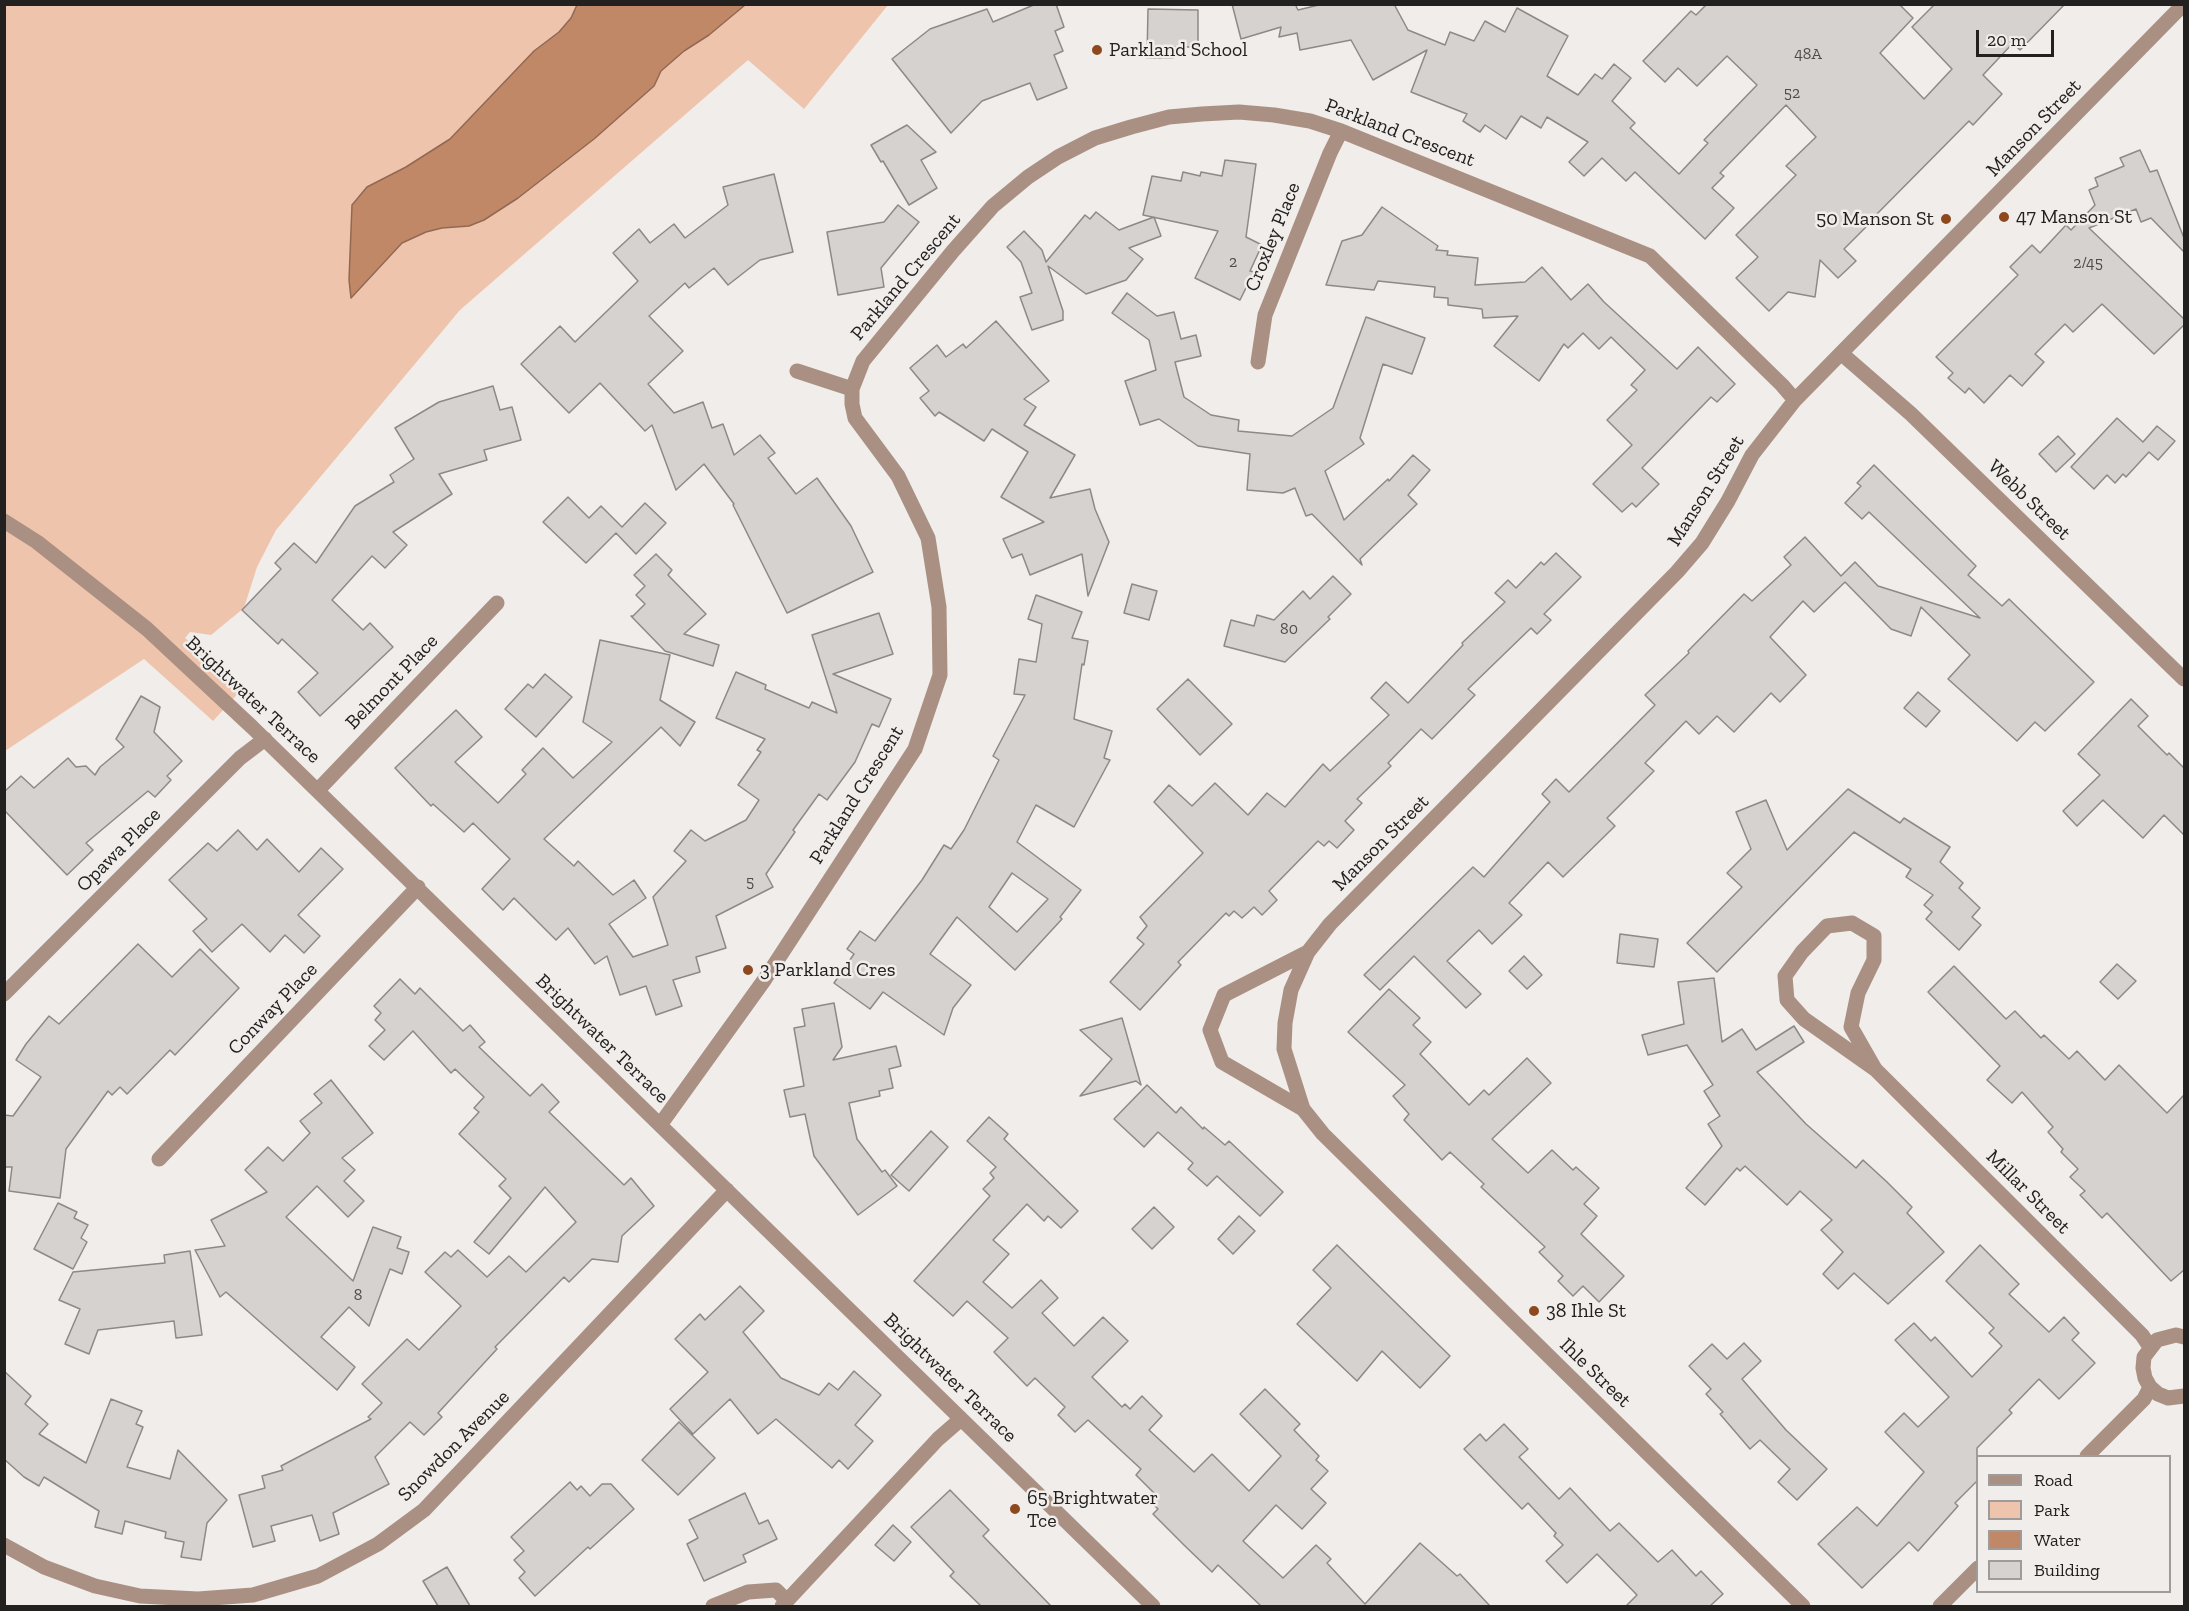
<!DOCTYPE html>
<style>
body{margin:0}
#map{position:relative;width:2189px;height:1611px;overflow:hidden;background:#f0edeb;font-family:"Zilla Slab",serif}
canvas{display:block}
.frame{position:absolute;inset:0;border:6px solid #222120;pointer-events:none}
.legend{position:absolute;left:1976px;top:1455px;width:195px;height:138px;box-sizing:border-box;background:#f0edeb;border:2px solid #9e9b9a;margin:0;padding:8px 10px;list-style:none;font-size:18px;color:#222120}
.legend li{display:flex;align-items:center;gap:12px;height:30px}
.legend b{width:30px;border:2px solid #9e9b9a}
.scale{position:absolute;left:1976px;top:30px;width:78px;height:27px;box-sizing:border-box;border:3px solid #222120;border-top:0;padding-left:8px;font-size:18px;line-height:21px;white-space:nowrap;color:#222120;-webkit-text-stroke:4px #f0edeb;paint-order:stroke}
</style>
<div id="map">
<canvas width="2189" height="1611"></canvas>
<div class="frame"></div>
<ul class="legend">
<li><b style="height:8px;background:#aa9082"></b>Road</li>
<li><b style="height:16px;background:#efc4ad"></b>Park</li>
<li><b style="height:16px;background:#c18868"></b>Water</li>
<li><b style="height:16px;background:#d6d2d0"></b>Building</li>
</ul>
<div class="scale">20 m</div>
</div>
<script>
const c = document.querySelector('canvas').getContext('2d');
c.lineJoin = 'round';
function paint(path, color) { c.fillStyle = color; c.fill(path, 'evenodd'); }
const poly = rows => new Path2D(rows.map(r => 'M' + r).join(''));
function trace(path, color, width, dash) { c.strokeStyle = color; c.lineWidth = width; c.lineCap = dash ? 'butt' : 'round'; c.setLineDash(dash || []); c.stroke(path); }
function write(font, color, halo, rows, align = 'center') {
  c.font = font + ' "Zilla Slab",serif'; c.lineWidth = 5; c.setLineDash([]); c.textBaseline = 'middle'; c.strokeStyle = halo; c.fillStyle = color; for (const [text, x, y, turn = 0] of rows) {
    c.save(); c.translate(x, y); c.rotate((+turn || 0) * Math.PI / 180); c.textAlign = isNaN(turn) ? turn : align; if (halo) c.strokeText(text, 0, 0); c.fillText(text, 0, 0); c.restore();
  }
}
const green = poly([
 [5,5,888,5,804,109,748,60,460,310,276,530,257,567,244,608,211,635,190,632,185,638,243,688,213,721,144,659,5,751]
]);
const water = poly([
 [577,5,745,5,709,35,684,51,661,71,654,86,594,139,518,198,484,220,469,226,442,228,426,232,402,243,351,298,349,280,352,205,367,187,406,167,450,139,534,51,559,32,571,18,577,5]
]);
const building = poly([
 [1036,4,1056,4,1064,27,1055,31,1063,51,1054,55,1067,88,1037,100,1030,83,982,101,951,133,892,59,930,29,987,9,993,22,1036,4],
 [1232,4,1295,4,1298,10,1323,4,1394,4,1408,30,1445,45,1450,32,1474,41,1485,21,1505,32,1517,8,1568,36,1547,76,1578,95,1595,74,1602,79,1614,64,1631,78,1612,101,1635,123,1630,128,1679,174,1708,143,1704,140,1757,85,1727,56,1697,86,1678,68,1665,82,1643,61,1691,11,1696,15,1707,4,1899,4,1913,18,1880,53,1924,99,1952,69,1912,27,1935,4,2065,4,2020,50,2013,43,1983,75,2002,94,1973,125,1969,121,1865,226,1866,227,1844,249,1856,261,1838,278,1820,260,1815,297,1788,292,1769,311,1736,278,1758,257,1736,235,1796,175,1786,166,1816,137,1786,105,1720,173,1724,176,1712,188,1734,208,1705,239,1635,172,1626,181,1602,158,1584,176,1569,162,1588,142,1547,117,1541,128,1521,116,1506,139,1485,125,1480,132,1463,121,1467,114,1411,92,1427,50,1373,80,1351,40,1300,50,1297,33,1279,37,1281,27,1241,39,1232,4],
 [1148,9,1198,10,1198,47,1173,47,1173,58,1147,58,1148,9],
 [907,125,936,152,921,160,937,188,909,205,883,161,881,162,871,145,907,125],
 [2140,150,2150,172,2157,170,2184,238,2184,252,2151,218,2141,222,2136,209,2089,228,2184,319,2184,325,2154,354,2102,304,2073,332,2065,324,2035,354,2044,362,2022,386,2010,375,1984,403,1969,388,1965,393,1948,378,1953,373,1936,357,2018,275,2010,267,2032,245,2040,253,2066,225,2071,230,2095,205,2089,190,2098,186,2095,178,2124,166,2120,158,2140,150],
 [1225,160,1256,164,1246,237,1262,245,1250,271,1254,272,1240,300,1195,278,1218,231,1143,215,1152,176,1181,181,1183,172,1200,176,1201,172,1222,176,1225,160],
 [774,174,793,252,760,260,728,285,714,268,689,288,685,283,649,316,683,351,648,384,674,413,703,402,712,428,723,424,734,455,760,435,775,453,768,458,796,494,817,478,851,526,873,572,787,613,733,505,734,504,704,464,676,490,652,425,645,431,600,383,569,413,521,364,560,326,575,342,638,281,613,253,639,229,650,243,674,224,685,238,728,205,723,187,774,174],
 [898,205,919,222,881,268,884,287,838,295,827,232,884,222,898,205],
 [1382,207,1438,246,1436,250,1448,251,1447,255,1478,258,1475,285,1525,282,1542,267,1571,300,1588,284,1604,302,1677,369,1698,347,1735,384,1717,402,1711,397,1642,468,1659,484,1636,507,1632,503,1622,512,1593,484,1632,445,1607,420,1637,390,1631,385,1645,370,1611,337,1599,349,1583,333,1568,348,1564,344,1539,381,1494,346,1518,316,1483,318,1482,309,1448,305,1448,298,1434,297,1435,287,1378,281,1374,290,1326,285,1342,241,1362,235,1382,207],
 [1096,212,1119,230,1154,217,1161,236,1129,248,1143,259,1126,280,1086,294,1048,266,1063,311,1063,320,1032,330,1020,297,1032,293,1021,262,1007,247,1024,231,1042,250,1046,262,1085,215,1090,219,1096,212],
 [1127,293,1157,316,1174,312,1181,339,1196,335,1201,356,1175,362,1184,397,1211,415,1239,420,1238,431,1292,436,1333,408,1366,317,1425,338,1412,374,1383,364,1360,438,1364,444,1325,471,1344,520,1388,479,1389,481,1413,455,1430,470,1408,495,1417,504,1360,559,1362,565,1312,514,1306,516,1295,488,1283,493,1247,490,1250,454,1198,446,1159,419,1140,425,1125,381,1156,370,1149,340,1112,313,1127,293],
 [996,321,1049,381,1024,399,1036,407,1024,425,1075,455,1050,498,1090,489,1095,509,1109,542,1088,596,1082,554,1030,575,1022,554,1012,558,1003,539,1044,522,1001,497,1028,452,992,429,984,441,939,412,935,416,920,398,929,391,910,368,937,345,946,357,963,344,966,348,996,321],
 [493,386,500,410,512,407,521,440,484,450,487,460,439,474,452,494,393,532,407,545,385,568,372,556,332,600,363,630,370,623,393,647,320,716,298,692,318,673,282,639,278,644,242,610,281,569,275,563,294,543,316,563,355,506,394,482,390,475,414,459,395,428,439,402,493,386],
 [2117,418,2143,442,2157,426,2175,441,2158,460,2149,452,2126,477,2123,474,2115,483,2107,475,2094,489,2071,467,2117,418],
 [2058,436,2075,454,2056,472,2039,454,2058,436],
 [1874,465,1976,566,1968,575,2002,606,2009,599,2094,682,2045,731,2035,722,2017,741,1948,679,1970,655,1921,607,1911,636,1891,629,1845,582,1814,612,1803,601,1770,637,1806,675,1780,702,1771,693,1734,732,1717,716,1699,734,1686,721,1645,763,1654,771,1607,818,1615,826,1563,877,1548,862,1509,903,1522,915,1492,944,1479,930,1447,961,1481,994,1466,1008,1414,956,1380,990,1364,975,1473,867,1484,877,1550,802,1542,794,1556,779,1569,792,1655,705,1645,695,1689,653,1688,651,1744,594,1752,601,1791,565,1784,557,1805,537,1841,576,1855,562,1878,586,1980,618,1869,512,1862,519,1845,503,1861,486,1857,483,1874,465],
 [568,497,589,518,601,506,622,527,645,503,666,523,636,554,616,533,586,563,543,522,568,497],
 [1556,553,1581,577,1544,614,1551,620,1537,634,1531,628,1468,689,1475,695,1432,739,1421,729,1388,763,1391,766,1357,799,1362,803,1345,821,1354,830,1337,848,1329,841,1324,846,1318,841,1269,891,1277,900,1262,915,1254,907,1242,918,1234,911,1229,916,1226,913,1178,962,1181,965,1140,1010,1110,982,1144,944,1137,938,1147,926,1140,917,1203,853,1154,802,1169,785,1192,806,1215,783,1248,815,1267,793,1285,807,1323,764,1330,771,1389,715,1371,698,1386,682,1408,703,1463,645,1462,643,1505,602,1495,593,1508,580,1516,588,1541,562,1544,565,1556,553],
 [656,554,672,570,668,575,706,614,684,634,719,645,713,666,665,651,631,616,633,616,645,604,636,595,645,586,634,575,656,554],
 [1333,576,1351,594,1328,617,1330,619,1285,662,1224,646,1231,620,1254,626,1257,615,1274,620,1303,591,1310,599,1333,576],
 [1132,584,1157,591,1149,620,1124,613,1132,584],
 [1036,595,1082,612,1072,638,1088,641,1084,665,1082,664,1074,719,1112,731,1104,758,1110,760,1074,827,1036,805,1017,842,1081,890,1060,917,1062,919,1015,970,957,917,930,954,971,985,953,1008,944,1035,883,992,870,1009,834,983,854,954,847,949,860,931,875,941,922,880,944,845,951,849,964,830,999,760,993,756,1025,695,1014,694,1019,659,1036,662,1042,624,1028,619,1036,595],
 [1012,873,1048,899,1017,932,989,907,1012,873],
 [879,613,893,654,833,674,891,699,879,727,872,724,855,762,827,800,819,794,793,830,795,832,766,874,773,887,716,916,726,948,696,957,700,972,673,980,682,1006,656,1015,646,986,620,995,607,956,595,964,568,928,556,940,514,898,503,910,482,889,510,859,473,823,464,832,433,804,431,806,395,768,456,710,482,737,455,762,498,803,526,774,522,770,543,748,573,778,612,742,583,722,600,640,670,655,660,700,695,722,680,746,661,727,544,839,574,866,578,861,613,895,634,880,646,898,609,924,633,957,668,945,653,897,686,861,674,851,691,830,705,841,746,820,759,800,738,785,761,752,757,750,765,739,716,718,736,672,766,685,765,689,809,708,812,702,837,713,812,635,879,613],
 [545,674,572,697,536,737,505,709,528,684,533,688,545,674],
 [1188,679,1232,724,1200,755,1157,709,1188,679],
 [1918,692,1940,711,1926,727,1904,708,1918,692],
 [141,696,160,707,154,732,182,761,167,776,171,780,155,797,148,791,86,843,93,850,67,875,4,810,4,792,21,776,34,788,68,758,76,767,86,766,95,775,100,767,124,747,116,739,141,696],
 [2131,699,2148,716,2138,726,2167,755,2169,753,2184,768,2184,835,2164,815,2143,838,2103,800,2077,826,2063,811,2100,775,2078,754,2131,699],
 [1848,789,1900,823,1904,818,1950,847,1940,862,1963,883,1959,888,1980,908,1972,917,1981,925,1959,950,1926,919,1932,912,1924,905,1933,895,1906,877,1911,869,1854,832,1717,972,1687,943,1742,887,1727,873,1751,849,1736,812,1766,800,1787,850,1848,789],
 [238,830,257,850,267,839,299,872,321,848,343,869,298,915,320,936,304,953,285,935,270,952,242,924,212,952,193,931,207,919,169,880,208,843,217,851,238,830],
 [1620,934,1658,939,1654,967,1617,963,1620,934],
 [138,944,172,977,200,949,239,988,175,1055,170,1050,127,1094,120,1087,112,1095,108,1091,66,1149,60,1198,9,1191,12,1167,4,1167,4,1115,13,1116,41,1077,16,1060,26,1044,49,1016,59,1024,138,944],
 [1524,956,1542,975,1527,989,1509,971,1524,956],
 [2117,964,2136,981,2118,999,2100,982,2117,964],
 [1954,966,2006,1019,2015,1011,2041,1038,2044,1035,2069,1059,2077,1051,2105,1080,2119,1065,2167,1113,2184,1095,2184,1270,2171,1281,2107,1213,2102,1218,2080,1195,2085,1191,2070,1177,2078,1169,2061,1152,2063,1149,2048,1132,2053,1127,2022,1092,2012,1103,1987,1080,2000,1066,1928,992,1954,966],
 [1714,978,1722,1042,1742,1029,1756,1050,1794,1026,1804,1042,1757,1072,1806,1124,1856,1168,1863,1160,1887,1182,1912,1207,1907,1213,1944,1252,1888,1304,1854,1273,1838,1289,1823,1274,1843,1252,1821,1230,1832,1220,1800,1191,1787,1205,1745,1166,1740,1171,1737,1168,1705,1205,1686,1188,1722,1146,1708,1124,1720,1116,1704,1091,1713,1085,1687,1045,1648,1055,1642,1035,1684,1024,1678,982,1714,978],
 [400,979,415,994,420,988,463,1031,470,1025,485,1042,479,1047,530,1096,542,1084,559,1102,549,1112,624,1185,631,1178,654,1206,622,1236,618,1262,592,1259,569,1282,564,1277,495,1347,497,1349,438,1413,442,1417,424,1435,410,1422,375,1457,389,1484,333,1513,339,1534,320,1541,312,1515,271,1526,275,1541,253,1547,239,1495,265,1488,262,1476,283,1470,281,1466,371,1419,368,1417,382,1403,362,1384,407,1339,419,1350,461,1306,425,1272,445,1252,451,1257,458,1250,487,1277,509,1256,526,1272,576,1222,545,1187,489,1254,474,1242,511,1198,499,1186,506,1179,459,1134,479,1112,474,1108,484,1097,455,1069,451,1073,413,1031,384,1060,369,1046,385,1030,375,1020,381,1013,374,1006,400,979],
 [1389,989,1420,1018,1413,1025,1431,1042,1420,1054,1469,1105,1484,1090,1489,1095,1527,1058,1551,1083,1492,1139,1528,1173,1552,1150,1573,1170,1576,1167,1599,1188,1584,1204,1597,1216,1581,1234,1624,1276,1599,1302,1583,1286,1573,1296,1558,1281,1563,1276,1539,1252,1545,1247,1481,1187,1484,1184,1450,1152,1442,1160,1404,1120,1409,1114,1393,1096,1405,1085,1348,1032,1389,989],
 [834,1003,842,1047,833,1060,896,1046,901,1066,889,1069,893,1088,879,1091,880,1096,849,1103,857,1139,882,1172,885,1170,897,1186,858,1215,814,1156,805,1114,790,1117,784,1090,804,1086,794,1028,805,1026,802,1009,834,1003],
 [1122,1018,1141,1085,1136,1081,1080,1096,1112,1059,1080,1030,1122,1018],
 [331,1080,373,1133,342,1158,355,1170,344,1181,364,1201,348,1217,317,1186,286,1217,353,1281,373,1227,401,1237,397,1248,409,1252,402,1274,390,1269,369,1326,349,1307,321,1337,355,1367,337,1390,226,1292,220,1297,195,1250,225,1246,211,1220,267,1192,245,1170,268,1147,283,1161,310,1133,300,1121,322,1103,314,1094,331,1080],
 [1147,1085,1176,1113,1181,1107,1203,1129,1204,1127,1225,1145,1229,1141,1283,1192,1260,1216,1217,1176,1207,1186,1188,1169,1193,1163,1158,1132,1144,1147,1114,1119,1147,1085],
 [989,1117,1008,1134,1004,1139,1078,1211,1061,1228,1048,1216,1044,1221,1027,1204,993,1240,1009,1254,983,1282,1012,1308,1041,1280,1058,1298,1042,1313,1074,1346,1103,1317,1128,1341,1092,1377,1122,1407,1125,1404,1130,1409,1142,1396,1162,1416,1149,1430,1194,1472,1212,1454,1249,1491,1281,1456,1240,1414,1265,1389,1300,1424,1294,1430,1319,1456,1316,1460,1328,1471,1311,1489,1326,1503,1302,1529,1276,1505,1243,1541,1283,1578,1316,1545,1331,1559,1327,1563,1365,1604,1420,1543,1457,1576,1460,1574,1490,1606,1261,1606,1218,1565,1212,1572,1185,1546,1153,1514,1158,1509,1151,1502,1157,1496,1136,1475,1141,1469,1088,1420,1075,1432,1058,1415,1065,1407,1035,1378,1027,1386,994,1352,1008,1338,967,1301,953,1316,914,1281,990,1196,983,1189,994,1178,990,1173,996,1167,967,1141,989,1117],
 [931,1131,948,1147,909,1191,891,1175,931,1131],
 [58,1203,77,1212,74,1218,88,1225,81,1238,87,1242,73,1269,34,1249,58,1203],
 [1154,1207,1174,1227,1152,1249,1132,1229,1154,1207],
 [1239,1216,1255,1231,1233,1254,1218,1239,1239,1216],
 [1337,1245,1450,1356,1420,1388,1382,1351,1357,1381,1297,1324,1331,1288,1313,1270,1337,1245],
 [1980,1245,2019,1284,2009,1294,2049,1332,2064,1317,2079,1333,2072,1340,2095,1363,2059,1399,2039,1379,2009,1410,2012,1413,1977,1448,1977,1481,1955,1503,1958,1506,1918,1551,1909,1542,1862,1588,1818,1544,1857,1507,1877,1526,1924,1472,1885,1432,1904,1413,1918,1427,1949,1397,1895,1340,1914,1323,1931,1341,1935,1337,1972,1377,2002,1346,1989,1333,1994,1328,1946,1281,1980,1245],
 [190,1251,202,1335,176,1338,174,1321,98,1330,89,1354,65,1344,80,1309,59,1300,73,1272,165,1263,164,1255,190,1251],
 [740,1286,764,1311,743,1332,781,1378,819,1395,829,1383,838,1390,854,1371,881,1395,855,1425,873,1441,848,1469,839,1460,832,1468,776,1419,758,1434,730,1399,693,1434,670,1409,708,1372,675,1339,700,1314,705,1320,740,1286],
 [1744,1343,1761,1361,1742,1379,1786,1430,1827,1469,1797,1500,1778,1482,1790,1469,1760,1440,1750,1449,1720,1414,1723,1412,1706,1394,1711,1389,1689,1366,1712,1344,1727,1359,1744,1343],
 [4,1371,31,1396,25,1404,48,1424,39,1434,86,1463,111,1399,142,1411,136,1424,143,1427,127,1467,170,1479,178,1450,227,1500,207,1523,201,1560,181,1557,184,1542,165,1538,166,1532,125,1521,122,1534,95,1527,99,1511,44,1477,39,1486,24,1477,4,1459,4,1371],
 [679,1422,715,1458,678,1495,642,1460,679,1422],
 [1504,1424,1528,1449,1519,1457,1559,1499,1570,1488,1610,1531,1619,1523,1658,1562,1672,1550,1696,1576,1701,1571,1723,1594,1710,1606,1626,1606,1637,1595,1597,1554,1567,1583,1546,1561,1563,1545,1554,1536,1556,1533,1528,1503,1522,1509,1464,1449,1480,1434,1486,1441,1504,1424],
 [570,1482,577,1490,581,1486,590,1496,602,1484,611,1484,634,1509,590,1549,588,1547,535,1596,519,1578,525,1572,514,1560,524,1551,511,1537,570,1482],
 [950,1490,989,1530,983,1536,1051,1606,981,1606,950,1576,954,1572,911,1527,950,1490],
 [745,1493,759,1524,768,1520,777,1539,743,1555,746,1562,704,1581,687,1544,698,1538,689,1520,745,1493],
 [893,1525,911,1542,894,1561,875,1545,893,1525],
 [447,1567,470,1606,438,1606,423,1581,447,1567]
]);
const minor = poly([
 [1842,354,1911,414,2184,679],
 [1258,362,1265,315,1330,153,1341,131],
 [797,371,852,389],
 [4,521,37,542,147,629,252,727,1153,1606],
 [318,790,497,603],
 [4,994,240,758,265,739],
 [1875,1069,1804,1019,1787,1000,1785,976,1802,952,1827,926,1852,923,1874,936,1874,960,1858,993,1851,1027,1875,1069,2142,1335,2150,1347],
 [1303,1109,1222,1062,1210,1030,1224,995,1308,952],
 [660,1125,765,979,915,749,940,675,939,607,928,538,898,476,855,418,852,404,852,389,863,361,953,251,993,206,1028,177,1058,157,1095,138,1131,127,1169,117,1202,114,1239,112,1274,115,1310,121,1341,131,1650,256,1782,385,1795,400],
 [159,1159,418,887],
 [2184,1337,2176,1335,2157,1340,2144,1357,2143,1368,2145,1378,2150,1387,2158,1394,2168,1398,2184,1396],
 [2087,1456,2144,1399,2150,1387],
 [4,1545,44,1567,95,1586,140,1596,198,1599,253,1595,318,1576,378,1544,424,1510,727,1190],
 [713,1606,748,1592,776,1590,787,1601],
 [782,1606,938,1439,961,1419],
 [1803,1606,1323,1134,1303,1109,1284,1049,1285,1023,1291,990,1308,952,1330,924,1677,572,1702,543,1728,501,1752,455,1795,400,2184,4],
 [1940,1606,1978,1568]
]);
const markers = [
 [1097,50,6,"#8d491d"],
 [2004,217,6,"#8d491d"],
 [1946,219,6,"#8d491d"],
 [748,970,6,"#8d491d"],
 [1534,1311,6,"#8d491d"],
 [1015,1509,6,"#8d491d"]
];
const numberNames = [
 ["48A",1808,54],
 ["52",1792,93],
 ["2",1233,262],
 ["2/45",2088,263],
 ["80",1289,629],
 ["5",750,882],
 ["8",358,1295]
];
const poiNames = [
 ["Parkland School",1109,50],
 ["47 Manson St",2016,217],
 ["50 Manson St",1934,219,"right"],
 ["3 Parkland Cres",760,970],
 ["38 Ihle St",1546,1311],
 ["65 Brightwater",1027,1498],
 ["Tce",1027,1521]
];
const streetNames = [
 ["Manson Street",2034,128,-46],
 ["Parkland Crescent",1400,133,21],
 ["Croxley Place",1273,237,-68],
 ["Parkland Crescent",906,277,-50],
 ["Manson Street",1706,491,-58],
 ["Webb Street",2029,500,44],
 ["Belmont Place",392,682,-46],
 ["Brightwater Terrace",253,700,43],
 ["Parkland Crescent",857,795,-58],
 ["Manson Street",1381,843,-45],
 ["Opawa Place",119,850,-45],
 ["Conway Place",273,1009,-46],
 ["Brightwater Terrace",602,1039,44],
 ["Millar Street",2028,1192,45],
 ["Ihle Street",1595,1373,44],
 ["Brightwater Terrace",950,1378,44],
 ["Snowdon Avenue",454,1446,-45]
];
paint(green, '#efc4ad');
paint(water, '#c18868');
trace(water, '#916952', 1.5);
paint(building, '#d6d2d0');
trace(building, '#8c8987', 1.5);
trace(minor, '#aa9082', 15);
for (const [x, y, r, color] of markers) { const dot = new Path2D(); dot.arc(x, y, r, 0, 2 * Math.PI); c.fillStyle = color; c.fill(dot); trace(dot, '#f0edeb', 2); }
write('16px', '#4f4d4c', null, numberNames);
write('20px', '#222120', '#f0edeb', poiNames, 'left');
write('20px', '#222120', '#f0edeb', streetNames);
</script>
